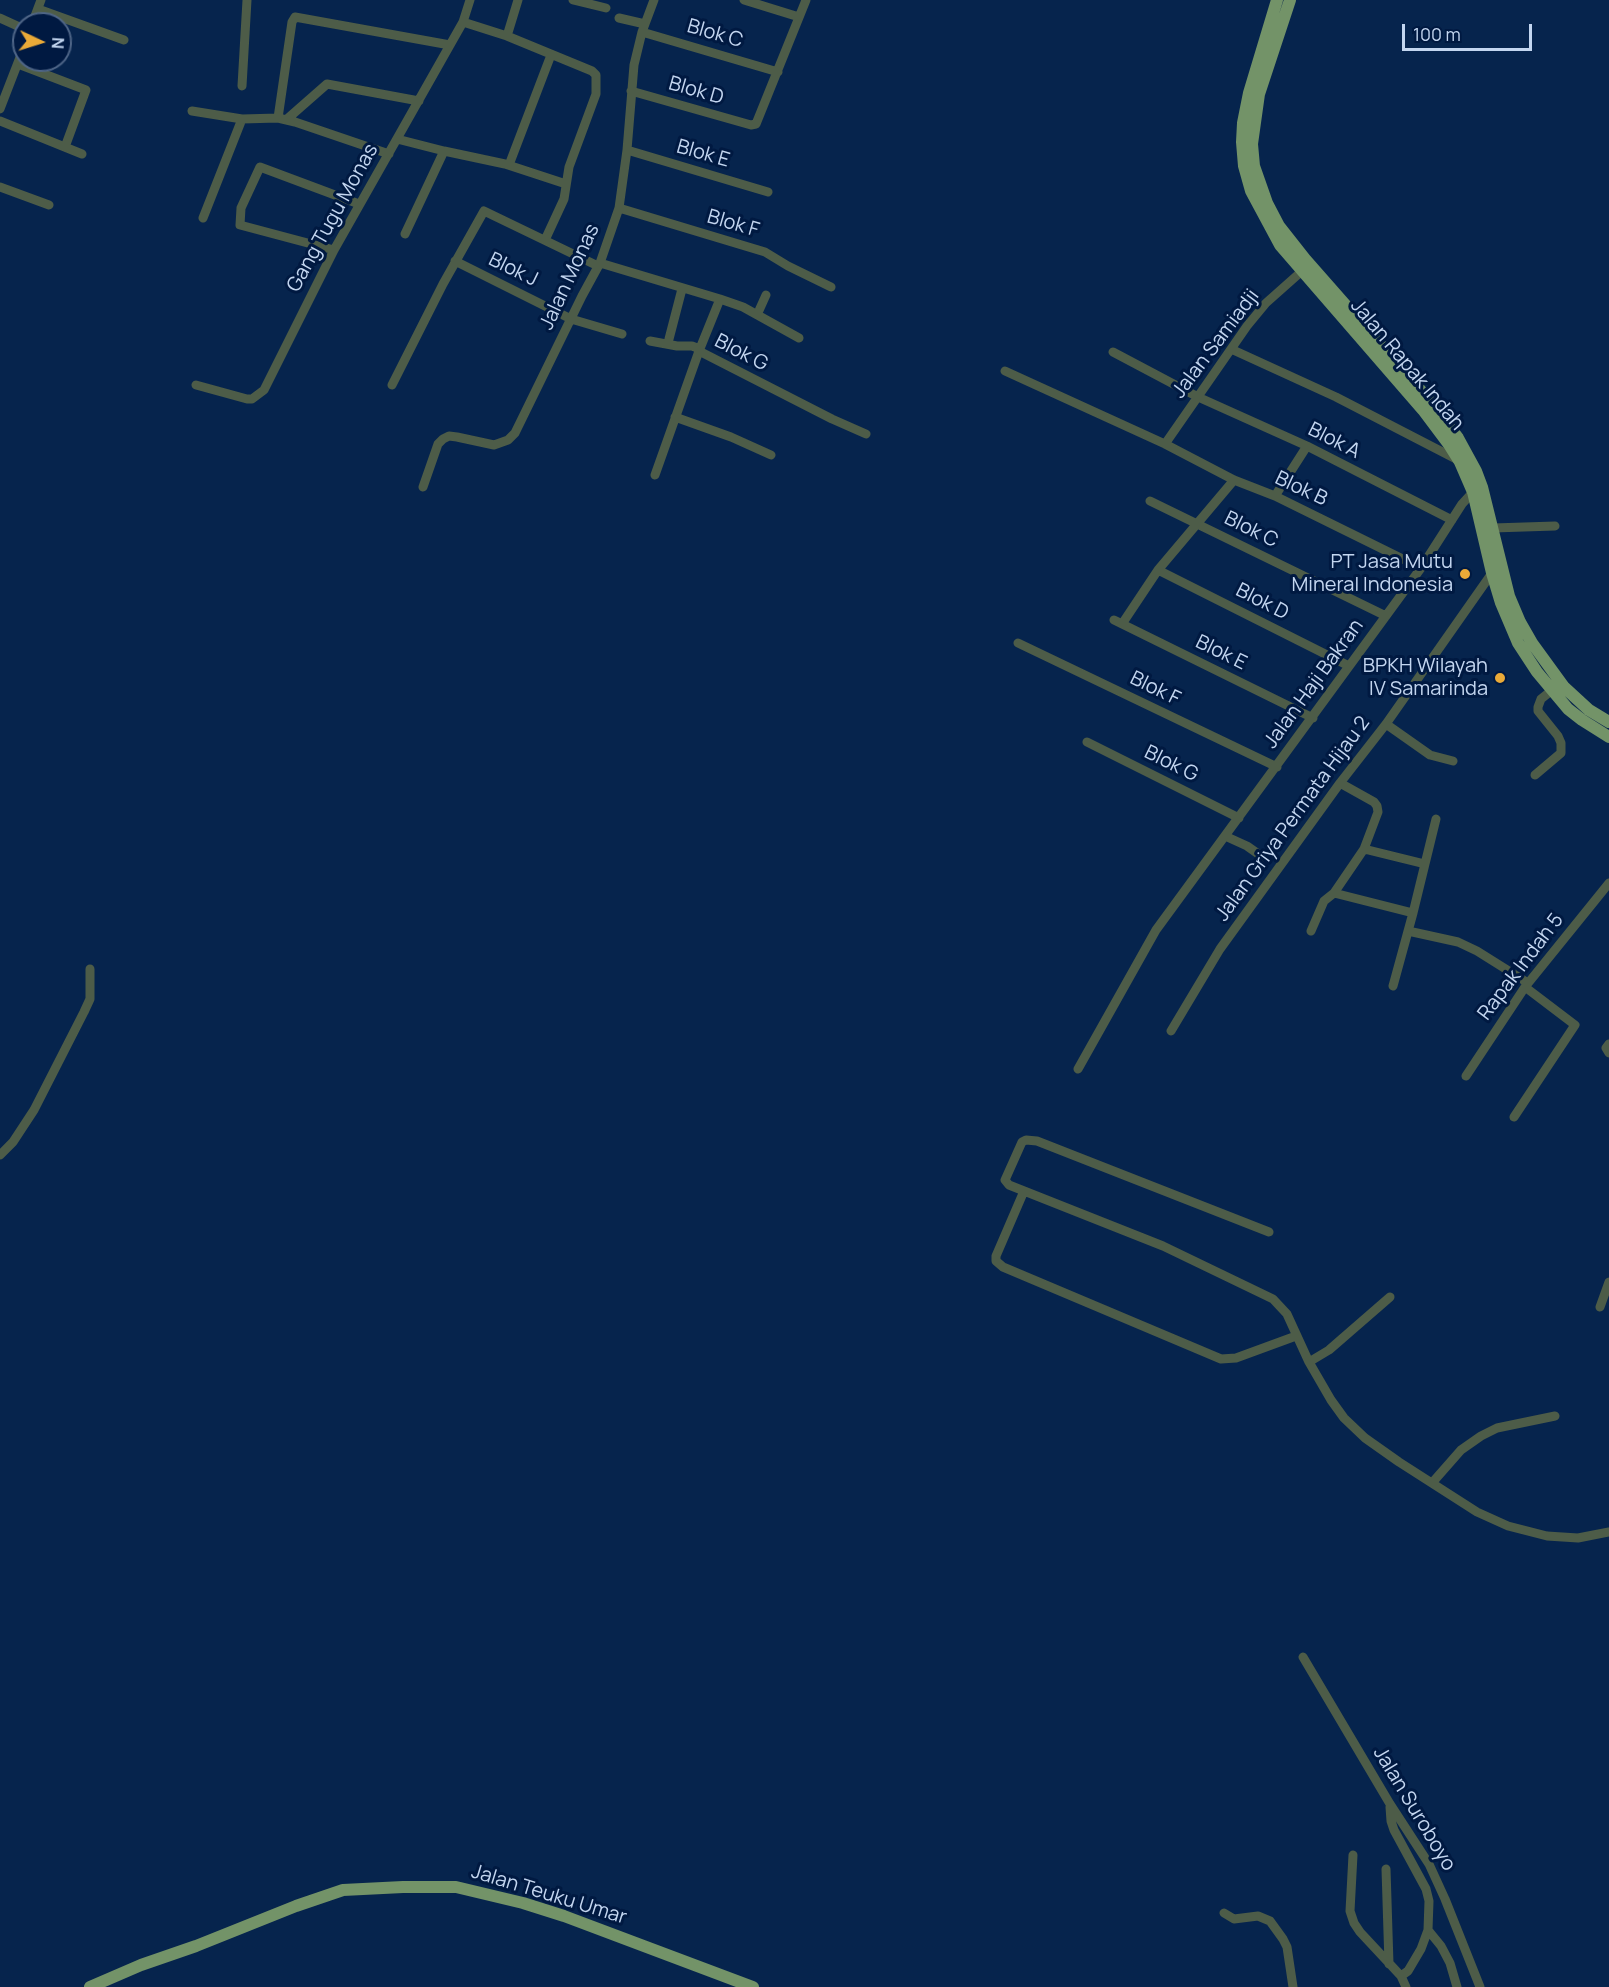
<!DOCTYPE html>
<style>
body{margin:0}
#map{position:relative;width:1609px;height:1987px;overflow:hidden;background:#06244d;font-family:Manrope,sans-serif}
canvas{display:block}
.north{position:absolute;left:12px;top:12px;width:60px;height:60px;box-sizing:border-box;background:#001941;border:2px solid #4e6587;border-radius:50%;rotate:94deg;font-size:16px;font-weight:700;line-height:24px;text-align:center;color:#c3d6f0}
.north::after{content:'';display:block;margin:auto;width:21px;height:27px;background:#eaaa38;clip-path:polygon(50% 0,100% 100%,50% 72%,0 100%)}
.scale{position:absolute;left:1402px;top:24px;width:130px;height:27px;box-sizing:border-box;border:3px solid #c3d6f0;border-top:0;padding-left:8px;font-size:18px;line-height:21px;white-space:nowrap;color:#c3d6f0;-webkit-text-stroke:4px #001941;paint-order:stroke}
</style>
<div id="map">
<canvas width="1609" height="1987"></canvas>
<div class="north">N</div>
<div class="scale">100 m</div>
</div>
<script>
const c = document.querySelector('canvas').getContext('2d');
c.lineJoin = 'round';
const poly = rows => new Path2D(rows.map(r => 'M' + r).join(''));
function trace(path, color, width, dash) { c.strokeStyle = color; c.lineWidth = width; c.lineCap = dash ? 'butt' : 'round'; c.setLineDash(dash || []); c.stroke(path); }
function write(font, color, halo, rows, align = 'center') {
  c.font = font + ' Manrope,sans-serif'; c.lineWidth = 6; c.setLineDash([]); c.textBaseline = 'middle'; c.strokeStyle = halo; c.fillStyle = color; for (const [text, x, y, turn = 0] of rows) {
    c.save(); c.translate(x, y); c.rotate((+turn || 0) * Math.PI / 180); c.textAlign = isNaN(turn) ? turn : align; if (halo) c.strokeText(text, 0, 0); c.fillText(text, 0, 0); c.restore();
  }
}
const minor = poly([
 [573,0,606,8],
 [744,0,799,17],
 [38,9,124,40],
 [0,18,24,29],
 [619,18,645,24],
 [463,22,507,36,592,71,596,75,596,94,569,167,564,199,545,240],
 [32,24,41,0],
 [642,32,778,72],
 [507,36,518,0],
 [18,64,86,90,65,147],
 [242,86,247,0],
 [631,91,751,125,756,124,806,0],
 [0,109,24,47],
 [192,111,242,119,278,118,295,122,389,154],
 [278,118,292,22,295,17,450,45],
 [286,120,327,84,419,101],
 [0,121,82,154],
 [397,139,444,151,505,164,566,184],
 [627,150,768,192],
 [509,165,551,55],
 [0,187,49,205],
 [619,208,765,252,788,266,831,287],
 [203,218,242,119],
 [405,234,444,151],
 [334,250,240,225,241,208,260,167,359,204],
 [455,261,571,319,622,334],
 [600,263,720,299,699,351,832,419,866,434],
 [720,299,743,307,799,338],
 [757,315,766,295],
 [669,339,682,289],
 [650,341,677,346,692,346,700,349],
 [1231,349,1336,397,1458,460],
 [1113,352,1198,397,1307,446,1452,520],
 [1005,371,1165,444,1234,480,1275,496,1421,568],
 [196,385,247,399,252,399,264,390,334,250,463,22,470,0],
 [392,385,443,284,484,211,598,266],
 [675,417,731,437,771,455],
 [1165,444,1247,326,1266,303,1302,271],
 [655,475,699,351],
 [423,487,438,444,443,439,449,436,457,437,494,445,508,440,515,433,582,296,600,263,619,208,627,150,634,65,642,32,654,0],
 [1275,496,1307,446],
 [1150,501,1386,616],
 [1493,528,1555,526],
 [1158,570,1349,666],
 [1114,620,1313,718],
 [1122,624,1158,570,1234,480],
 [1018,643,1277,767],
 [1386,724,1430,755,1453,761],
 [1087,742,1239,818],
 [1535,775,1561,753,1561,743,1558,736,1538,711,1538,707,1541,699,1551,691],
 [1225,836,1247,846,1264,858],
 [1364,849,1425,864],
 [1334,893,1413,913],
 [1311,931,1324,901,1334,893,1364,849,1378,812,1377,806,1374,802,1340,783],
 [1408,931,1458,942,1477,951,1528,983],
 [1393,986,1413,913,1436,819],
 [1171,1031,1220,949,1340,783,1386,724,1492,573],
 [1609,1044,1606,1048,1609,1053],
 [1078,1069,1156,930,1421,568,1462,504,1473,492],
 [1466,1076,1525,987,1609,883],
 [1514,1117,1575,1025,1525,987],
 [0,1155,13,1142,34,1110,84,1012,90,999,90,969],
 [1024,1191,996,1256,996,1261,1003,1267,1221,1359,1236,1358,1296,1336],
 [1269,1232,1037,1141,1026,1140,1022,1142,1005,1180,1009,1185,1163,1246,1273,1299,1287,1314,1309,1362,1331,1400,1344,1418,1365,1438,1399,1462,1477,1512,1508,1526,1547,1536,1578,1538,1609,1532],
 [1600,1307,1609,1282],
 [1309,1362,1329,1350,1390,1297],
 [1432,1483,1461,1450,1481,1436,1497,1428,1555,1416],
 [1303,1657,1390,1804,1429,1864,1445,1899,1480,1987],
 [1390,1807,1391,1821,1394,1830,1426,1889,1429,1901,1428,1930,1421,1949,1408,1971,1401,1976],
 [1353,1855,1350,1911,1354,1923,1360,1932,1401,1976,1406,1987],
 [1386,1869,1389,1964],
 [1224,1913,1234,1919,1258,1916,1270,1921,1283,1939,1287,1947,1293,1987],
 [1428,1930,1441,1946,1450,1963,1457,1987]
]);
const major = poly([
 [1277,0,1249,93,1243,123,1242,142,1244,166,1251,191,1280,245,1423,410,1450,446,1460,462,1473,492,1492,573,1501,603,1518,643,1537,672,1568,709,1582,720,1609,737],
 [1290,0,1259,94,1252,144,1254,166,1267,203,1279,226,1305,259,1429,400,1458,438,1476,471,1482,487,1509,596,1520,622,1532,643,1564,687,1589,710,1609,722],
 [90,1987,141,1965,196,1946,296,1906,343,1890,403,1887,456,1887,523,1903,564,1916,753,1987]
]);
const markers = [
 [1465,574,6,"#eaaa38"],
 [1500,678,6,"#eaaa38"]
];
const streetNames = [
 ["Blok C",715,34,16],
 ["Blok D",696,91,16],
 ["Blok E",703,154,16],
 ["Gang Tugu Monas",333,218,-61],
 ["Blok F",733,224,16],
 ["Blok J",513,270,26],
 ["Jalan Monas",570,277,-65],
 ["Jalan Samiadji",1216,344,-53],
 ["Blok G",741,353,27],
 ["Jalan Rapak Indah",1407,365,50],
 ["Blok A",1334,441,27],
 ["Blok B",1301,489,25],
 ["Blok C",1251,530,26],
 ["Blok D",1262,602,27],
 ["Blok E",1221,653,26],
 ["Jalan Haji Bakran",1314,684,-54],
 ["Blok F",1155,689,26],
 ["Blok G",1171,764,26],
 ["Jalan Griya Permata Hijau 2",1293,819,-54],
 ["Rapak Indah 5",1521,967,-53],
 ["Jalan Suroboyo",1414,1809,59],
 ["Jalan Teuku Umar",549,1895,17]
];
const poiNames = [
 ["PT Jasa Mutu",1453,562],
 ["Mineral Indonesia",1453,585],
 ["BPKH Wilayah",1488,666],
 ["IV Samarinda",1488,689]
];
trace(minor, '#4d5c48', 9);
trace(major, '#739368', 12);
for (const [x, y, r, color] of markers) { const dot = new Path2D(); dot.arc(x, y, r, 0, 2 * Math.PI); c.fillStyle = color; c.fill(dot); trace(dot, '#001941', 2); }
write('20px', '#c3d6f0', '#001941', streetNames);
write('20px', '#c3d6f0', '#001941', poiNames, 'right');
</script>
